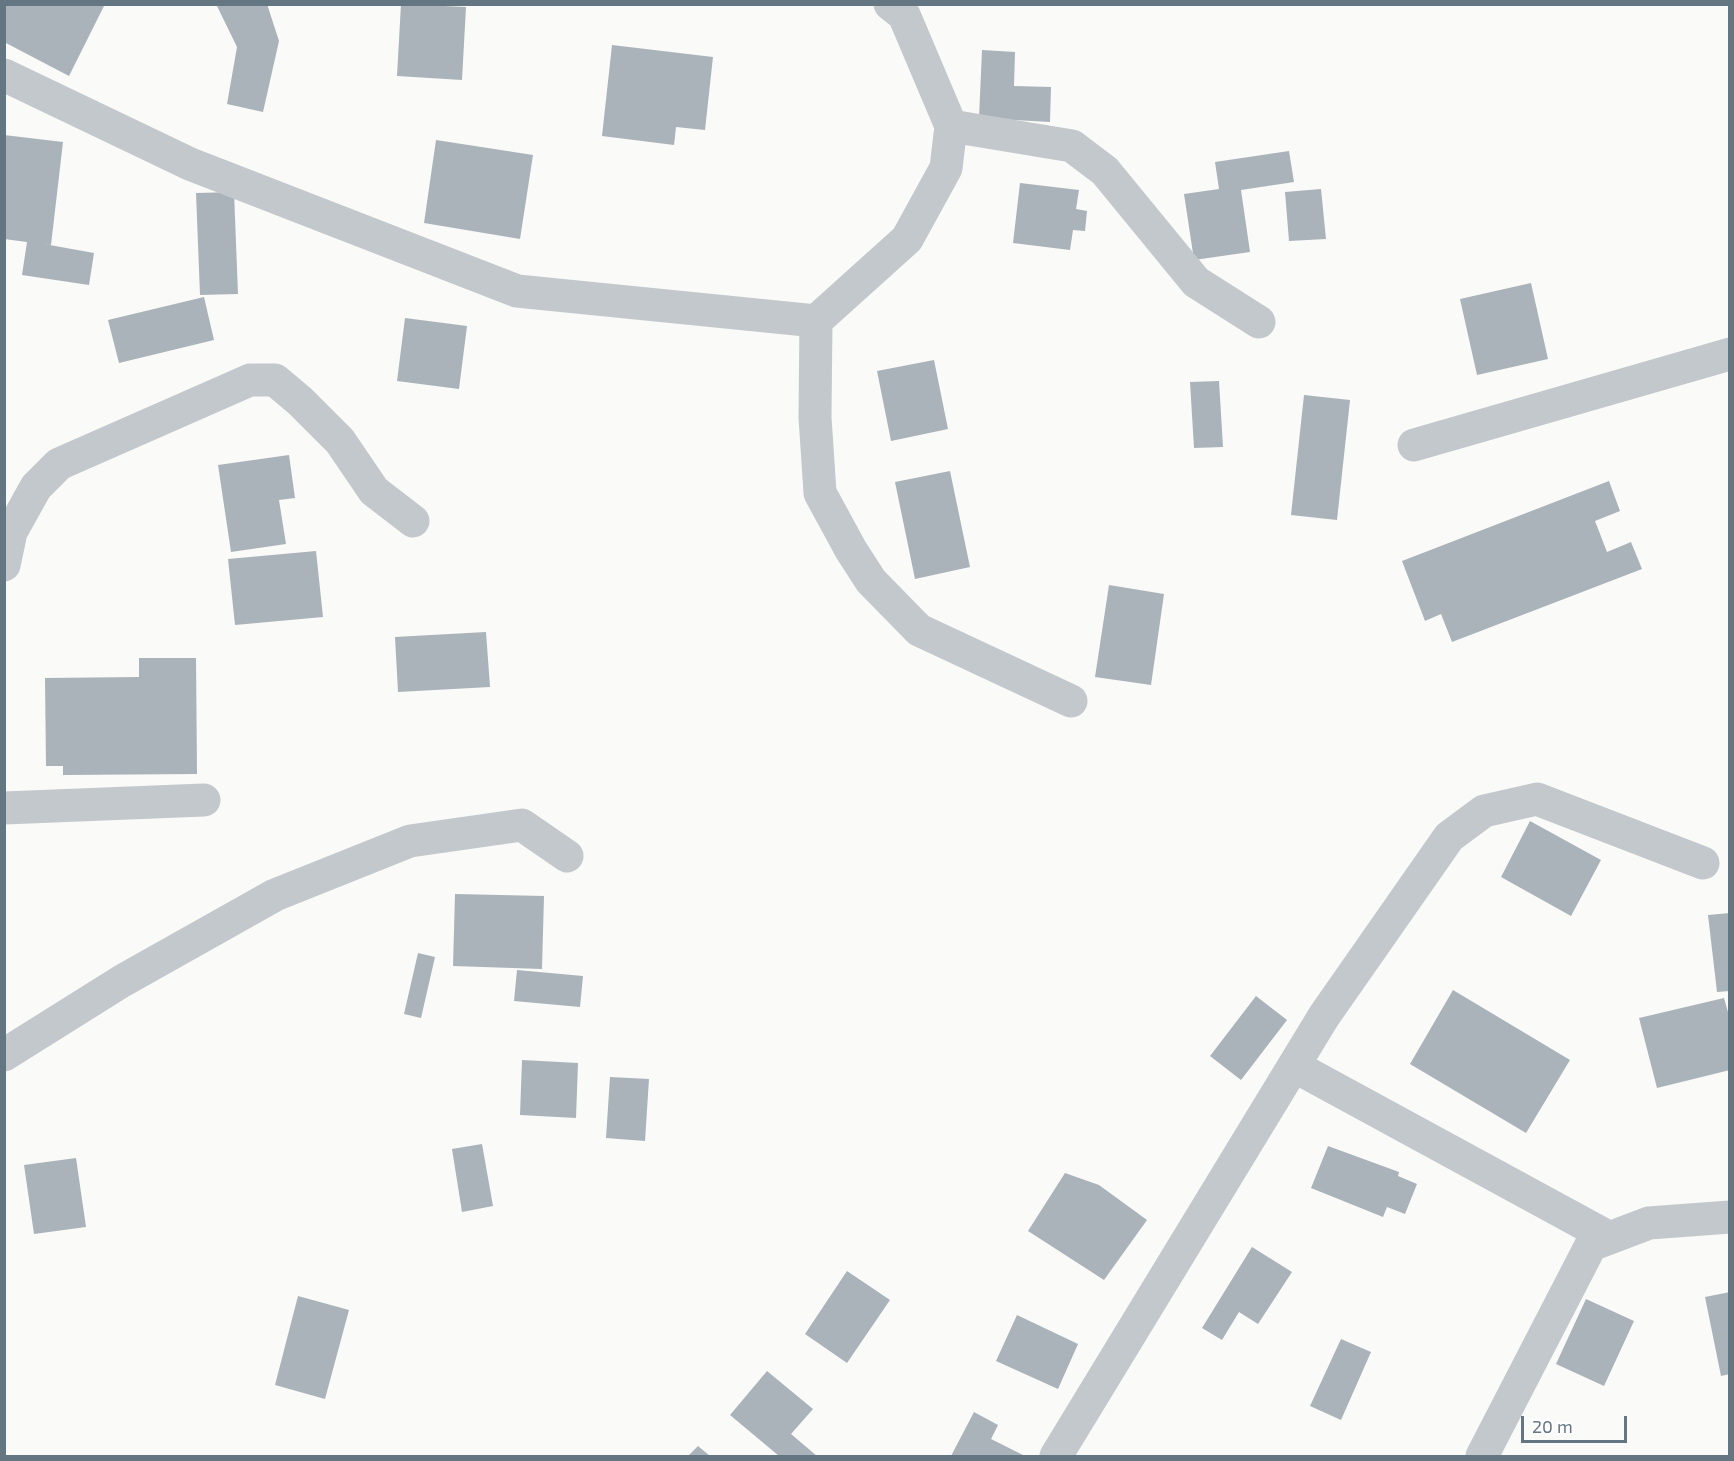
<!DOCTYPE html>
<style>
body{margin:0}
#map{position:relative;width:1734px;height:1461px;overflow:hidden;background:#fafaf8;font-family:"Exo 2",sans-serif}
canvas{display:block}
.frame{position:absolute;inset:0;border:6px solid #657683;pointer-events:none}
.scale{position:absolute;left:1521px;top:1416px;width:106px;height:27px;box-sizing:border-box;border:3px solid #657683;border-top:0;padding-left:8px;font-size:18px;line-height:21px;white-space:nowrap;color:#657683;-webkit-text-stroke:4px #fff;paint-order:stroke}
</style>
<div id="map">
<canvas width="1734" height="1461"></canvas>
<div class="frame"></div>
<div class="scale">20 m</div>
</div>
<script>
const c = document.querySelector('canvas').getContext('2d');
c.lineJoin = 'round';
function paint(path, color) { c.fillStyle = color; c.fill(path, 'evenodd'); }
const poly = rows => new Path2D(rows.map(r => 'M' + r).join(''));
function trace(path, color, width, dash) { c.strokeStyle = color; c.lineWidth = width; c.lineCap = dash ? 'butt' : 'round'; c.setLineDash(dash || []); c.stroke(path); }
const building = poly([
 [4,4,105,4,69,76,4,42],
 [216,4,267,4,279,41,263,112,227,104,237,47],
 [401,4,466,7,462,80,397,76],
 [612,45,713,57,705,130,676,127,674,145,602,136],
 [982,50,1015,52,1014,86,1051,87,1050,122,979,118],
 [4,135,63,142,51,245,44,244,94,253,89,285,22,275,27,242,4,239],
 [436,140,533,155,520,239,424,223],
 [1289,151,1294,182,1241,190,1250,252,1194,260,1184,194,1219,189,1215,162],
 [1020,183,1079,190,1076,209,1087,211,1085,231,1073,230,1070,250,1013,243],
 [1321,189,1326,239,1289,241,1285,192],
 [234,192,238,294,200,295,196,193],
 [1531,283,1548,359,1477,375,1460,299],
 [204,297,214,340,119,363,108,320],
 [405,318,467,326,459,389,397,381],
 [934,360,948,429,891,441,877,371],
 [1219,381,1223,447,1194,448,1190,382],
 [1304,395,1350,400,1337,520,1291,515],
 [289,455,295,498,279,500,286,544,231,552,218,465],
 [950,471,970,567,915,579,895,482],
 [1609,481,1620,511,1595,521,1607,552,1631,542,1642,569,1452,642,1441,614,1425,621,1402,561],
 [316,551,323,617,235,625,228,559],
 [1109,585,1164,594,1151,685,1095,677],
 [486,632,490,687,398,692,395,637],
 [139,658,196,658,197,774,63,775,63,766,46,766,45,678,139,677],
 [1530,821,1601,860,1571,916,1501,877],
 [455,894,544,896,542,969,453,966],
 [1730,913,1730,991,1717,992,1708,915],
 [418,953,435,957,421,1018,404,1014],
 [517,970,583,976,580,1007,514,1001],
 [1453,990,1570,1060,1526,1133,1410,1064],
 [1256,996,1287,1020,1241,1080,1210,1056],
 [1724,998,1730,1019,1730,1070,1657,1088,1639,1018],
 [522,1060,578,1063,576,1118,520,1115],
 [610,1077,649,1079,645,1141,606,1138],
 [482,1144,493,1206,462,1212,452,1149],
 [1328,1146,1399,1172,1398,1176,1417,1184,1405,1214,1387,1207,1383,1217,1311,1188],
 [76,1158,86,1227,34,1234,24,1165],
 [1065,1173,1099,1185,1147,1220,1104,1280,1028,1231],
 [1252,1247,1292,1272,1258,1324,1239,1312,1222,1340,1202,1328],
 [847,1271,890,1300,847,1363,805,1334],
 [1730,1292,1730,1374,1721,1376,1705,1297],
 [298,1296,349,1310,325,1399,275,1385],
 [1586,1299,1634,1321,1604,1386,1556,1364],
 [1017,1315,1078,1344,1058,1389,996,1361],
 [1341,1339,1371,1352,1341,1420,1310,1406],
 [767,1371,813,1409,791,1434,817,1456,779,1456,730,1415],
 [974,1412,998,1425,991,1439,1025,1456,951,1456],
 [698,1446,710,1456,688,1456]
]);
const minor = poly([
 [890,4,904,15,951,126,946,168,907,239,816,321,815,417,820,493,851,550,871,581,919,630,1071,701],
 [4,75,190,164,517,291,816,321],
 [951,126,1072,146,1105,171,1196,282,1259,322],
 [1414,445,1730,354],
 [4,565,11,532,36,487,59,464,250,380,275,380,300,401,340,441,374,491,413,521],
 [4,808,204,800],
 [4,1055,122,981,275,895,410,841,522,825,567,856],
 [1294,1066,1610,1238],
 [1056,1456,1324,1016,1449,837,1484,811,1537,799,1703,863],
 [1482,1456,1591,1245,1649,1223,1730,1217]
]);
paint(building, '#aab3b9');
trace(minor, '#c3c8cc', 33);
</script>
